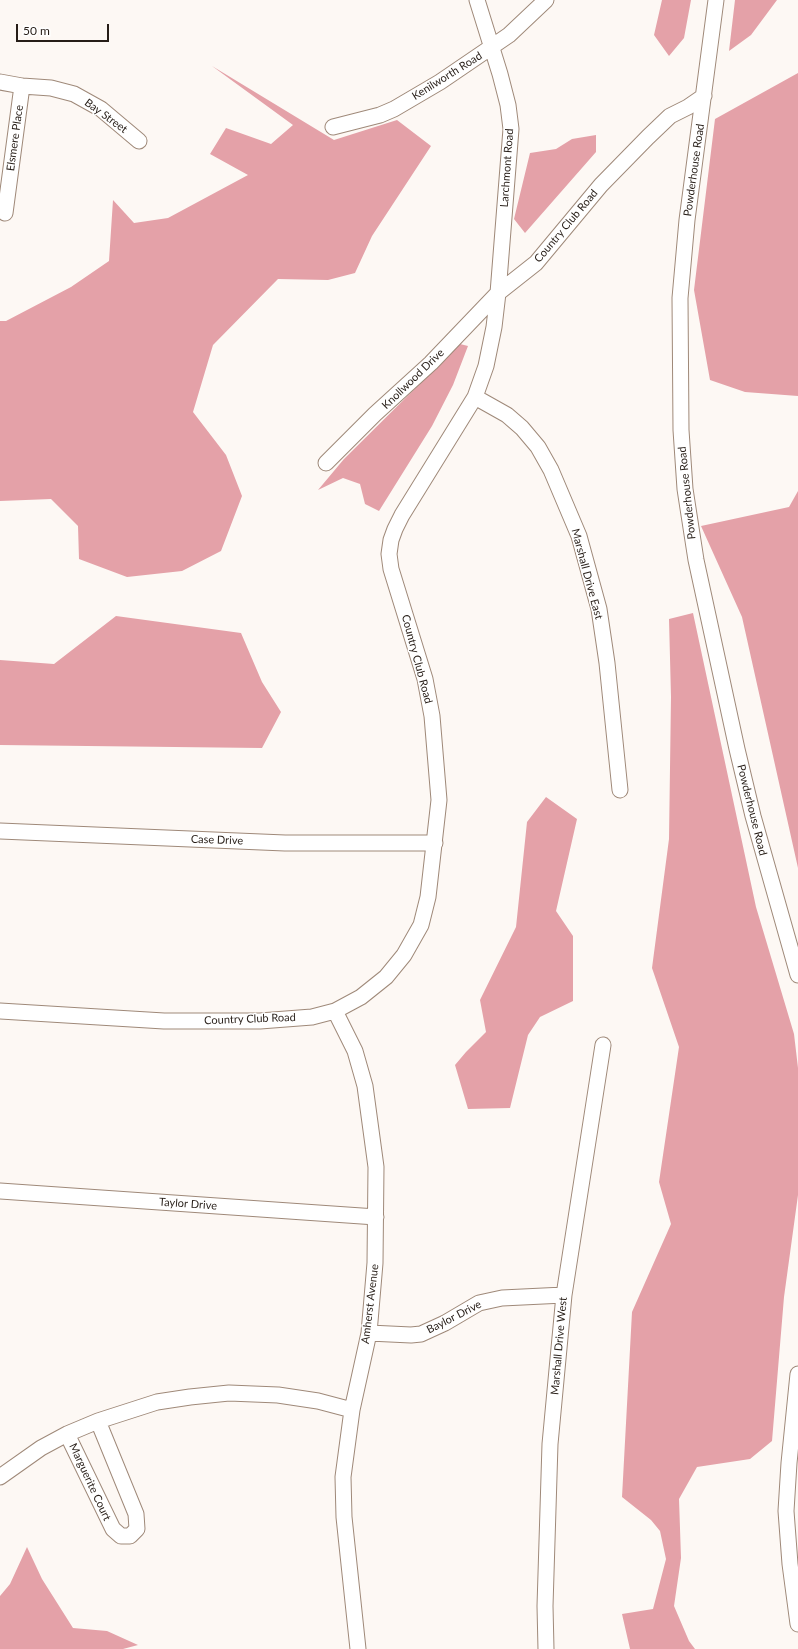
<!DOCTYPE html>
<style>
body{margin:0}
#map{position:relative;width:798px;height:1649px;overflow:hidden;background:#fdf8f4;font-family:Lato,sans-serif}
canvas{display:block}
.scale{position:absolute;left:16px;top:24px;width:93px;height:18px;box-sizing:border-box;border:2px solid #261d17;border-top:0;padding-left:5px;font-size:12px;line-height:14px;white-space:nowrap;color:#261d17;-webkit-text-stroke:3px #fff;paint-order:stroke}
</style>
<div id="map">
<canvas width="798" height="1649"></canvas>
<div class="scale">50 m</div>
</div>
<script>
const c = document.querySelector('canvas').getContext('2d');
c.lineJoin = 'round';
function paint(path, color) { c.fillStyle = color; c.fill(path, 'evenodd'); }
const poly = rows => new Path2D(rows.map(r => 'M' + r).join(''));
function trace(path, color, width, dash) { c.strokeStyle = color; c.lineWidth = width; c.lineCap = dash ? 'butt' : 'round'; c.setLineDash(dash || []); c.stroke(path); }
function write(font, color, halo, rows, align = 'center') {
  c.font = font + ' Lato,sans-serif'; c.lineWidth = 3; c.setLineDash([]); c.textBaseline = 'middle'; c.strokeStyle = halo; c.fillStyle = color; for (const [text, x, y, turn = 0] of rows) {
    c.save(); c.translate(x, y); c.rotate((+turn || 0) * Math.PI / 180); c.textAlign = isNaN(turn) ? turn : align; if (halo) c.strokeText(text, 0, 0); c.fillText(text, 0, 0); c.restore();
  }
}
const forest = poly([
 [662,0,691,0,684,38,669,56,654,35],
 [735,0,777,0,751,35,729,51],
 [212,66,334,140,397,120,431,146,372,236,355,273,328,280,278,279,213,345,193,412,226,455,242,496,221,551,182,571,127,577,79,559,78,526,51,499,0,501,0,321,6,321,71,287,109,261,113,200,134,223,168,218,248,175,210,154,226,128,271,144,293,125],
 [798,73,798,396,745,392,710,380,694,290,715,119],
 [596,135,596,152,525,233,514,219,530,153,556,149,572,139],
 [460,344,468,346,453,385,432,426,379,511,365,504,360,484,343,478,318,490,344,459],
 [798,491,798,868,742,617,701,526,789,507],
 [693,613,756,907,794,1034,798,1068,798,1195,784,1297,772,1441,750,1459,697,1467,679,1499,681,1558,674,1606,689,1641,695,1649,630,1649,622,1614,653,1609,666,1559,660,1531,651,1520,622,1497,632,1312,671,1224,659,1182,679,1047,652,968,669,839,671,697,669,619],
 [116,616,241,633,262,682,281,712,262,748,0,745,0,660,54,664],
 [546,797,577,819,556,911,573,936,573,1001,540,1017,528,1035,510,1108,468,1109,455,1065,466,1052,486,1032,480,1000,516,927,527,822],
 [27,1547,42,1579,73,1628,107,1631,138,1645,123,1649,0,1649,0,1596,10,1584]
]);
const minor = poly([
 [716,0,687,220,680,298,681,430,685,489,696,560,737,749,753,816,798,975],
 [0,82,22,86,51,88,74,94,101,109,139,141],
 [333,127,380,115,394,109,440,82,509,35,546,0],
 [5,213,22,86],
 [475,397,507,415,522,428,538,447,551,470,579,536,599,609,607,663,620,790],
 [326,463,375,414,431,363,498,293,511,129,508,105,500,74,477,0],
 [0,831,285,843,435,843],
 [0,1011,164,1021,260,1021,312,1017,335,1011,361,997,386,977,404,955,421,925,428,897,439,800,432,716,425,679,391,569,389,554,391,540,395,529,402,515,475,397,486,366,494,327,498,293,536,263,601,185,648,137,670,116,688,107,704,96],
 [335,1011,355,1051,365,1086,376,1167,375,1263,369,1333,352,1410,343,1477,344,1517,358,1649],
 [0,1191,376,1217],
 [369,1333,411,1335,421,1334,445,1323,479,1303,502,1298,564,1295],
 [798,1374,789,1463,786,1511,790,1564,798,1624],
 [67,1434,113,1529,121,1536,130,1536,137,1529,136,1514,98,1421],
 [0,1477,41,1448,67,1434,98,1421,157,1402,190,1397,229,1393,278,1395,318,1401,352,1410],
 [546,1649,545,1606,550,1444,564,1295,603,1045]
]);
const streetNames = [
 ["Kenilworth Road",447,76,-32],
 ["Bay Street",106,116,36],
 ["Elsmere Place",15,138,-82],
 ["Larchmont Road",507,168,-86],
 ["Powderhouse Road",694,170,-82],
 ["Country Club Road",566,226,-50],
 ["Knollwood Drive",413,379,-44],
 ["Powderhouse Road",687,493,-96],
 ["Marshall Drive East",587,574,75],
 ["Country Club Road",417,659,75],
 ["Powderhouse Road",752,810,76],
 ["Case Drive",217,840,2],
 ["Country Club Road",250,1019,-2],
 ["Taylor Drive",188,1204,4],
 ["Amherst Avenue",370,1304,-83],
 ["Baylor Drive",454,1317,-27],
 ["Marshall Drive West",559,1346,-85],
 ["Marguerite Court",90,1482,65]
];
paint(forest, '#e4a1a8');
trace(minor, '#9f8979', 17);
trace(minor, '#fff', 15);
write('11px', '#261d17', '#fff', streetNames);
</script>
